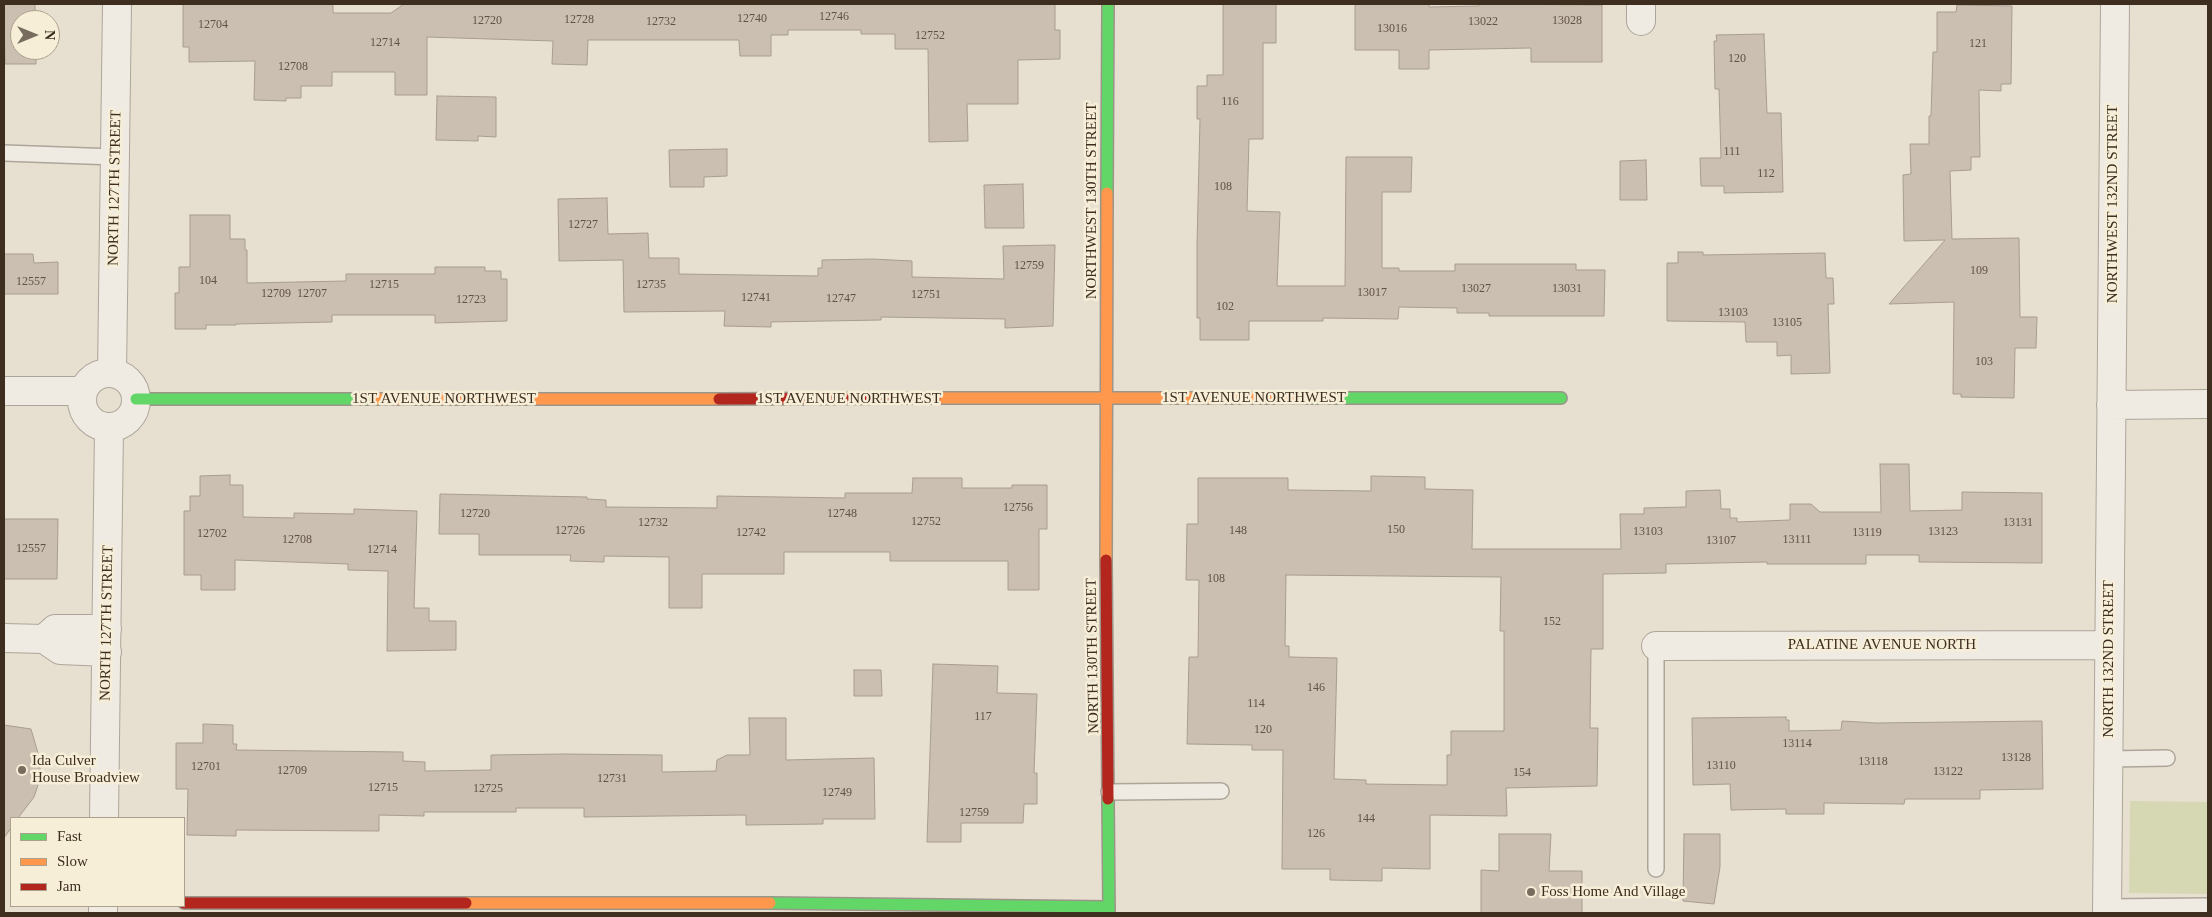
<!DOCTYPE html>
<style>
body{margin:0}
#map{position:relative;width:2212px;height:917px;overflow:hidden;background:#e7e0d1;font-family:Georgia,serif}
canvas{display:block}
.frame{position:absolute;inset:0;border:5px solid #3d2e20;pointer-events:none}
.legend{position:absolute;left:10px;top:817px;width:175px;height:90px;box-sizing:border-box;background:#f7eed8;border:1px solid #ada18e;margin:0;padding:6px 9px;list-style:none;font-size:15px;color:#3d2e20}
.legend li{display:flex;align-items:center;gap:10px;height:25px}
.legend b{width:25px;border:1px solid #ada18e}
.north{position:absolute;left:10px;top:10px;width:50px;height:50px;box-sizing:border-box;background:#f7eed8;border:1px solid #ada18e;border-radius:50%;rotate:90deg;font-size:14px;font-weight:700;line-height:20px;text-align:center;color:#3d2e20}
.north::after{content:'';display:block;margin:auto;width:18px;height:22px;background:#786c5e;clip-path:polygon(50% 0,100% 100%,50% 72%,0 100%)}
</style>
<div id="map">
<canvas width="2212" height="917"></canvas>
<div class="frame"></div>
<ul class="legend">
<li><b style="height:6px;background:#63d668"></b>Fast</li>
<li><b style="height:6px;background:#ff974d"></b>Slow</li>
<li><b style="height:6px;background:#b3261e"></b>Jam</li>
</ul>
<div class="north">N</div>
</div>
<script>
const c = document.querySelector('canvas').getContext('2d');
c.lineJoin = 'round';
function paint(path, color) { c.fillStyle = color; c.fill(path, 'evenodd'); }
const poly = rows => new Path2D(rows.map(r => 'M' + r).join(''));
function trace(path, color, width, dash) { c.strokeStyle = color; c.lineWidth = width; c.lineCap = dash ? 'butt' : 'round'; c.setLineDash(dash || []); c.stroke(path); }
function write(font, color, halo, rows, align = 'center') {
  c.font = font + ' Georgia,serif'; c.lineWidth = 5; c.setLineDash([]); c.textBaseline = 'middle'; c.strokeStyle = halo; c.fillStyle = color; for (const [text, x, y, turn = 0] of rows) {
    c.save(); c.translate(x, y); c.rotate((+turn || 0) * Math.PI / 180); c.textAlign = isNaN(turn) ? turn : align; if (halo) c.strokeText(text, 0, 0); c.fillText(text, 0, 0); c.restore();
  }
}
const green = poly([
 [2130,801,2208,802,2208,894,2129,893]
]);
const building = poly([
 [4,4,35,4,35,20,20,20,20,50,36,50,36,64,5,64,4,4],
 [183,4,333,4,333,13,391,13,404,4,1055,4,1055,30,1060,30,1060,59,1018,60,1018,104,967,104,968,141,929,142,928,49,895,49,895,34,861,34,861,30,788,30,788,35,771,35,771,56,740,56,739,40,588,40,587,65,552,64,553,41,427,37,427,95,395,95,395,72,332,72,332,86,301,86,301,98,286,98,286,101,254,100,255,61,189,62,189,47,183,47,183,4],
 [1223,4,1276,4,1276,43,1263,43,1263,139,1249,139,1247,211,1280,212,1277,286,1345,286,1346,157,1412,157,1411,192,1382,192,1382,268,1399,268,1399,271,1455,271,1455,264,1576,264,1576,270,1605,270,1604,316,1489,316,1489,313,1457,313,1457,308,1399,307,1398,319,1323,318,1323,321,1249,321,1249,340,1200,340,1200,318,1197,318,1197,244,1200,119,1197,119,1197,86,1207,86,1207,75,1223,75,1223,4],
 [1355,4,1429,4,1429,7,1479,6,1479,4,1602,5,1602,62,1531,62,1531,48,1429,50,1429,69,1399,69,1399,50,1355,50,1355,4],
 [1957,5,2012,6,2011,84,2001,84,2001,91,1979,90,1980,157,1971,157,1971,170,1950,171,1952,239,2019,238,2020,317,2037,317,2036,348,2015,348,2014,398,1961,397,1961,394,1953,394,1954,302,1889,304,1945,240,1904,241,1903,175,1911,174,1910,144,1929,144,1929,116,1931,116,1933,52,1937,52,1937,12,1956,12,1957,5],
 [1764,34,1767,113,1781,113,1783,192,1724,193,1724,186,1701,186,1700,158,1721,158,1719,89,1715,89,1714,41,1717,41,1716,35,1764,34],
 [437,96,496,97,496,137,478,136,478,141,436,140,437,96],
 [727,149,727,176,704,177,704,187,670,187,669,150,727,149],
 [1646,160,1647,200,1620,200,1620,161,1646,160],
 [1023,184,1024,228,985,228,984,185,1023,184],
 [607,198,608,234,648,233,649,258,679,258,679,274,818,276,818,268,822,268,822,260,872,259,912,261,912,277,1004,279,1003,246,1055,245,1053,326,1005,328,1005,319,881,317,881,320,771,322,771,327,724,326,725,311,624,312,623,260,559,261,558,199,607,198],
 [190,215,230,215,230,239,245,239,245,250,247,250,247,283,346,281,346,274,435,274,435,267,485,267,485,271,501,271,501,279,507,279,507,321,435,323,435,315,332,315,332,322,236,324,236,325,206,325,206,329,175,329,175,293,179,293,179,267,190,267,190,215],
 [1678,252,1703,252,1703,255,1825,253,1826,278,1833,278,1834,304,1828,304,1830,373,1791,374,1791,355,1777,356,1777,342,1746,342,1745,322,1667,321,1667,263,1678,263,1678,252],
 [4,254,33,254,34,263,58,262,58,294,4,294,4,254],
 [1880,464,1909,464,1910,511,1962,510,1962,492,2042,493,2042,563,1919,562,1919,555,1866,555,1866,564,1767,564,1767,562,1666,564,1666,573,1603,574,1603,649,1591,649,1590,728,1598,728,1597,786,1506,788,1507,816,1430,815,1430,869,1382,868,1382,881,1330,880,1330,869,1282,869,1283,750,1252,750,1252,745,1187,744,1189,657,1198,657,1199,580,1186,580,1187,524,1198,524,1198,478,1288,478,1288,490,1371,491,1371,476,1425,477,1425,489,1473,490,1472,549,1621,549,1620,514,1644,514,1644,508,1686,507,1686,491,1720,490,1721,509,1730,509,1730,518,1737,518,1737,522,1790,520,1790,504,1811,504,1820,512,1881,512,1880,464],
 [1286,575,1501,577,1500,631,1504,631,1504,731,1451,731,1451,755,1447,755,1447,785,1366,784,1366,780,1334,779,1337,658,1289,657,1289,646,1285,646,1286,575],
 [230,475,230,485,243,485,243,517,294,518,294,513,354,514,354,509,417,511,414,608,429,608,429,621,456,621,456,650,387,651,388,571,348,570,348,564,235,560,235,590,201,590,201,575,184,575,184,511,190,511,190,496,200,496,200,476,230,475],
 [913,478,962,478,962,488,1012,488,1012,485,1047,485,1047,529,1039,529,1039,590,1008,590,1008,561,890,561,890,552,784,552,784,574,702,574,702,608,669,608,669,557,604,556,604,562,570,561,571,555,479,555,479,534,439,534,440,494,587,497,587,499,606,500,606,507,717,508,717,496,845,498,845,493,912,493,913,478],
 [4,519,58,519,57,579,4,579,4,519],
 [933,664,998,666,997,693,1037,694,1034,773,1037,773,1037,804,1024,804,1023,823,961,823,961,842,927,842,933,664],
 [854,670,881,670,882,696,854,696,854,670],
 [1786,717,1786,720,1789,720,1789,731,1841,730,1842,721,1876,723,2042,721,2043,789,1980,790,1980,799,1905,799,1904,804,1824,803,1824,814,1786,814,1786,809,1731,810,1730,784,1693,785,1692,718,1786,717],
 [749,718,786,718,786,760,874,758,875,819,823,819,823,824,746,825,746,815,584,817,584,808,516,808,516,812,424,812,424,816,379,815,379,831,236,830,236,836,187,835,188,789,176,789,176,743,203,743,203,724,233,725,233,744,237,744,236,750,403,752,403,761,425,762,425,771,491,770,491,755,563,754,662,755,662,772,716,771,717,760,727,755,750,755,749,718],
 [4,725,31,729,40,760,40,779,34,797,18,818,11,818,11,828,4,838,4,725],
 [1499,834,1551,834,1549,871,1582,871,1582,913,1481,913,1481,870,1499,871,1499,834],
 [1684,834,1720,834,1720,867,1714,904,1683,901,1684,834]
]);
const lane = poly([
 [4,153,115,157],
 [1656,646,1656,869],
 [2109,759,2167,758],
 [1109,792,1221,791],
 [2107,907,2208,906]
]);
const street = poly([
 [1641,4,1641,21],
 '82 400a27 27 0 1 1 54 0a27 27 0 1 1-54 0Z',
 [112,373,117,4],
 [4,391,83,391],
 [2111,405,2208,404],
 [4,638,44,639,60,650,107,652],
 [44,639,55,629,107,629],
 [1656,646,2108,645],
 [104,818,109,427],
 [103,906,103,913],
 [2107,913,2115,4]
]);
const fast = poly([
 [1107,193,1108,4],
 [1309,398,1561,398],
 [136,399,377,399],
 [1108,799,1109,913],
 [770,903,1109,907]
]);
const slow = poly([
 [935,398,1309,398],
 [377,399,719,399],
 [1106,560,1107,193],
 [466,903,770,903]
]);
const jam = poly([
 [719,399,935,398],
 [1106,560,1108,799],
 [184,903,466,903]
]);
const markers = [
 [22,770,5,"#786c5e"],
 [1531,892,5,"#786c5e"]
];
const numberNames = [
 ["12746",834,17],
 ["12740",752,19],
 ["12728",579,20],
 ["12720",487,21],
 ["13028",1567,21],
 ["12732",661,22],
 ["13022",1483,22],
 ["12704",213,25],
 ["13016",1392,29],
 ["12752",930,36],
 ["12714",385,43],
 ["121",1978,44],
 ["120",1737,59],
 ["12708",293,67],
 ["116",1230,102],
 ["111",1732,152],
 ["112",1766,174],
 ["108",1223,187],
 ["12727",583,225],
 ["12759",1029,266],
 ["109",1979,271],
 ["104",208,281],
 ["12557",31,282],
 ["12715",384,285],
 ["12735",651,285],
 ["13027",1476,289],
 ["13031",1567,289],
 ["13017",1372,293],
 ["12709",276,294],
 ["12707",312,294],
 ["12751",926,295],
 ["12741",756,298],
 ["12747",841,299],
 ["12723",471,300],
 ["102",1225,307],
 ["13103",1733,313],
 ["13105",1787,323],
 ["103",1984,362],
 ["12756",1018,508],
 ["12720",475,514],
 ["12748",842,514],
 ["12752",926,522],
 ["12732",653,523],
 ["13131",2018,523],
 ["150",1396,530],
 ["12726",570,531],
 ["148",1238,531],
 ["13103",1648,532],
 ["13123",1943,532],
 ["12742",751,533],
 ["13119",1867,533],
 ["12702",212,534],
 ["12708",297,540],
 ["13111",1797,540],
 ["13107",1721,541],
 ["12557",31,549],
 ["12714",382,550],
 ["108",1216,579],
 ["152",1552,622],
 ["146",1316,688],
 ["114",1256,704],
 ["117",983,717],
 ["120",1263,730],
 ["13114",1797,744],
 ["13128",2016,758],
 ["13118",1873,762],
 ["13110",1721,766],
 ["12701",206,767],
 ["12709",292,771],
 ["13122",1948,772],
 ["154",1522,773],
 ["12731",612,779],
 ["12715",383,788],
 ["12725",488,789],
 ["12749",837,793],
 ["12759",974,813],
 ["144",1366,819],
 ["126",1316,834]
];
const streetNames = [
 ["NORTH 127TH STREET",115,188,-89],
 ["NORTHWEST 130TH STREET",1092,201,-90],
 ["NORTHWEST 132ND STREET",2113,204,-90],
 ["1ST AVENUE NORTHWEST",1254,398],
 ["1ST AVENUE NORTHWEST",444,399],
 ["1ST AVENUE NORTHWEST",849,399],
 ["NORTH 127TH STREET",107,623,-89],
 ["PALATINE AVENUE NORTH",1882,645],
 ["NORTH 130TH STREET",1093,656,-91],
 ["NORTH 132ND STREET",2109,659,-90]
];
const poiNames = [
 ["Ida Culver",32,761],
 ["House Broadview",32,778],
 ["Foss Home And Village",1541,892]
];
paint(green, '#d6d7b3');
paint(building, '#cbbfb2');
trace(building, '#a89c90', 1);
trace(lane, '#ada599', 18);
trace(street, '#ada599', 30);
trace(fast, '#9c958a', 14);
trace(slow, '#9c958a', 14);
trace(jam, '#9c958a', 14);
trace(lane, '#efebe3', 15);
trace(street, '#efebe3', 28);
trace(fast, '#63d668', 11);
trace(slow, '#ff974d', 11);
trace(jam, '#b3261e', 11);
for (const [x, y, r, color] of markers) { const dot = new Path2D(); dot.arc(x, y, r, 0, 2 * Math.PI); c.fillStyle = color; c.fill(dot); trace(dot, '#f7eed8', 2); }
write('12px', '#605244', null, numberNames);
write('15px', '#3d2e20', '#f7eed8', streetNames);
write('15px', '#3d2e20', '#f7eed8', poiNames, 'left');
</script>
